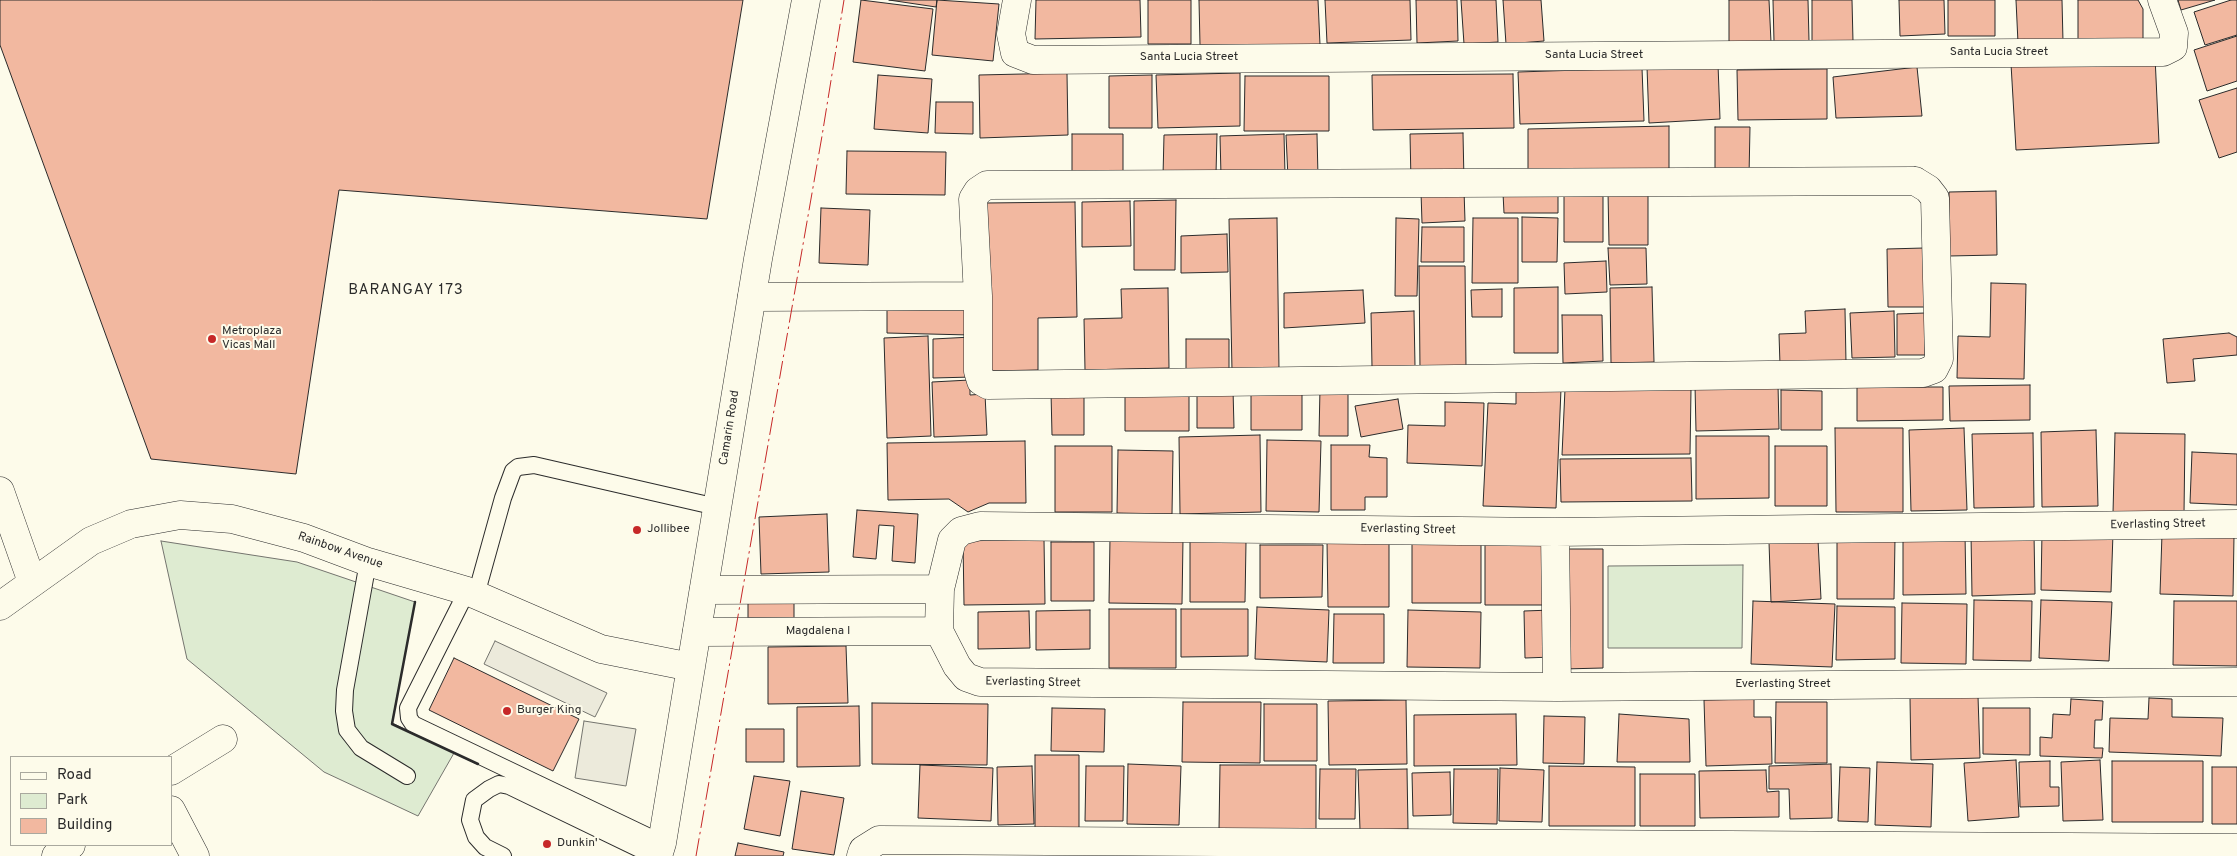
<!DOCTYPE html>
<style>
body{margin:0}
#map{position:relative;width:2237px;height:856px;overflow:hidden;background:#fdfbea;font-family:Overpass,sans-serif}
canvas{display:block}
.legend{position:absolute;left:10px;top:756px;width:162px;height:90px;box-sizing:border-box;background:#fdfbea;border:1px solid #a9a89e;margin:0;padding:6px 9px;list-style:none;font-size:15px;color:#2b2b2b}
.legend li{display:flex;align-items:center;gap:10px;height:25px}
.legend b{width:25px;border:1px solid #a9a89e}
</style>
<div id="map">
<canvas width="2237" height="856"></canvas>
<ul class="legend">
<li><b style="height:6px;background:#fdfbea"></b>Road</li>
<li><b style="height:14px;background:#deebd1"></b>Park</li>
<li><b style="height:14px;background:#f2b8a0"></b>Building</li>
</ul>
</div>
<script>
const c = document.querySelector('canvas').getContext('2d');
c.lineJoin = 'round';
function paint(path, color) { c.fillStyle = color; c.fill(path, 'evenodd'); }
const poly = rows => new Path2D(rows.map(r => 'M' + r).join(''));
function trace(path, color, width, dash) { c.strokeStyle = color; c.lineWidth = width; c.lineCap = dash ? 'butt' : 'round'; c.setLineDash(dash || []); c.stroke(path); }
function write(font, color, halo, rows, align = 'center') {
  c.font = font + ' Overpass,sans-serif'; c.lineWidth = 4; c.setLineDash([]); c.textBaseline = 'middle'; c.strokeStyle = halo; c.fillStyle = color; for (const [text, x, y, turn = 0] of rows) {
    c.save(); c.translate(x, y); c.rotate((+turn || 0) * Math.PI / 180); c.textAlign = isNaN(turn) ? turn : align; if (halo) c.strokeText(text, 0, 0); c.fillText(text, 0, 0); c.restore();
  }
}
const green = poly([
 [161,541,297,562,415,602,392,723,454,753,418,816,324,772,187,659,161,541],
 [1743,565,1742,648,1608,648,1608,566,1743,565]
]);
const parking = poly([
 [495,641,607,693,595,717,484,664,495,641],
 [584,721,636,729,626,786,575,778,584,721]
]);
const building = poly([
 [0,0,743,0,707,219,339,190,296,474,151,459,0,45,0,0],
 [861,0,933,9,925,71,853,62,861,0],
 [889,0,937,0,936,7,889,0],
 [937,0,999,4,993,61,932,55,937,0],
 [1036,0,1140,0,1141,37,1035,39,1036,0],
 [1148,0,1191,0,1191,44,1148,44,1148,0],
 [1199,0,1318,0,1320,45,1200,45,1199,0],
 [1325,0,1410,0,1411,40,1327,43,1325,0],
 [1416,0,1457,0,1458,41,1417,43,1416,0],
 [1461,0,1496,0,1498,42,1464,44,1461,0],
 [1503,0,1541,0,1544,41,1506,44,1503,0],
 [1729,0,1769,0,1771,42,1729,42,1729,0],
 [1773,0,1808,0,1809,41,1774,42,1773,0],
 [1812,0,1852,0,1853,42,1812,43,1812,0],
 [1899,0,1944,0,1945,34,1900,36,1899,0],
 [1948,0,1995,0,1995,36,1948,36,1948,0],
 [2016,0,2062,0,2063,42,2018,43,2016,0],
 [2078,0,2138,0,2143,9,2143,47,2078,47,2078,0],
 [2178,0,2215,0,2181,10,2178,0],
 [2231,0,2237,0,2237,35,2205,45,2194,12,2231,0],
 [2237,36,2237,81,2207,91,2194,50,2237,36],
 [2155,56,2159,143,2016,150,2011,64,2155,56],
 [1718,64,1720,119,1649,123,1647,67,1718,64],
 [1917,67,1922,116,1836,118,1833,77,1917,67],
 [1642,68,1644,121,1520,124,1518,72,1642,68],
 [1827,69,1827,119,1738,120,1737,70,1827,69],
 [1067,73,1068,135,980,138,979,75,1067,73],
 [1240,73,1240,126,1158,128,1156,75,1240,73],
 [1513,74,1514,128,1373,130,1372,75,1513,74],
 [878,75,932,79,928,133,874,129,878,75],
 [1152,75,1152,128,1109,128,1109,76,1152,75],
 [1245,76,1329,76,1329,131,1244,131,1245,76],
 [2237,88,2237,152,2219,158,2199,100,2237,88],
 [936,102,973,102,973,134,935,133,936,102],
 [1669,126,1669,174,1528,177,1528,129,1669,126],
 [1715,127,1750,127,1749,176,1715,176,1715,127],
 [1463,133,1464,181,1411,182,1410,134,1463,133],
 [1072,134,1123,134,1123,182,1072,182,1072,134],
 [1217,134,1216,174,1163,176,1164,135,1217,134],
 [1284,134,1285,174,1221,176,1220,136,1284,134],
 [1317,134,1318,177,1288,178,1286,135,1317,134],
 [847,151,946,152,945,195,846,194,847,151],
 [1464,190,1465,221,1422,223,1421,192,1464,190],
 [1608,191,1648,191,1648,245,1609,245,1608,191],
 [1996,191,1997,255,1949,256,1949,192,1996,191],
 [1558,192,1558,213,1504,213,1503,193,1558,192],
 [1564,196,1603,196,1603,242,1564,242,1564,196],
 [1176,200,1175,270,1134,270,1134,201,1176,200],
 [1130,201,1131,246,1082,247,1082,202,1130,201],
 [1075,202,1077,317,1038,318,1038,370,988,371,986,203,1075,202],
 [821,208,870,210,868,265,819,263,821,208],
 [1522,217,1558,218,1557,262,1522,262,1522,217],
 [1277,218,1279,370,1232,371,1229,219,1277,218],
 [1396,218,1419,219,1417,296,1395,296,1396,218],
 [1473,218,1518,218,1518,283,1472,283,1473,218],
 [1422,227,1464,227,1464,262,1421,262,1422,227],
 [1227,234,1228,272,1181,273,1181,236,1227,234],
 [1608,248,1646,248,1647,284,1610,285,1608,248],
 [1924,248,1925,307,1888,307,1887,249,1924,248],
 [1606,261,1607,292,1565,294,1564,263,1606,261],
 [1419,266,1465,266,1466,369,1420,370,1419,266],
 [1991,283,2026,284,2024,379,1957,378,1958,336,1990,337,1991,283],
 [1558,287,1558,353,1514,353,1514,288,1558,287],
 [1652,287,1654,362,1611,363,1610,288,1652,287],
 [1168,288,1169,368,1085,370,1084,319,1122,318,1121,289,1168,288],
 [1502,289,1502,317,1472,317,1471,290,1502,289],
 [1363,290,1365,323,1284,328,1284,293,1363,290],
 [1845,309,1846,363,1780,365,1779,334,1806,333,1805,311,1845,309],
 [887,310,971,310,970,335,887,333,887,310],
 [1414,311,1415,366,1372,367,1371,313,1414,311],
 [1894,311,1895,357,1852,358,1850,313,1894,311],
 [1925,313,1925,355,1897,355,1897,314,1925,313],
 [1562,315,1602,315,1603,361,1563,363,1562,315],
 [2229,333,2237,337,2237,355,2193,359,2195,381,2167,383,2163,339,2229,333],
 [928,336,931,436,887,438,884,338,928,336],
 [972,337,973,377,933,378,933,339,972,337],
 [1186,339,1229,339,1229,370,1186,370,1186,339],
 [970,380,970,395,985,394,987,435,934,437,932,382,970,380],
 [1251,384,1302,384,1302,430,1251,430,1251,384],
 [1778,384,1779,429,1696,431,1695,385,1778,384],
 [1125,385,1189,386,1189,431,1125,431,1125,385],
 [2030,385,2030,420,1950,421,1949,386,2030,385],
 [1348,387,1348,436,1319,436,1320,388,1348,387],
 [1516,387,1561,389,1556,508,1483,506,1488,403,1516,404,1516,387],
 [1857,387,1943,387,1943,420,1857,421,1857,387],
 [1233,389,1234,428,1197,428,1197,390,1233,389],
 [1565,389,1691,389,1690,454,1562,455,1565,389],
 [1781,390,1822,391,1822,430,1781,430,1781,390],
 [1051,392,1084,392,1084,435,1052,435,1051,392],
 [1398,399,1403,429,1361,437,1355,406,1398,399],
 [1445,402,1484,403,1482,466,1407,463,1408,425,1445,426,1445,402],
 [1835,428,1903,428,1903,512,1836,512,1835,428],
 [1964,428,1967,510,1911,511,1909,430,1964,428],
 [2096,430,2098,506,2042,507,2041,432,2096,430],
 [2033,433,2034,507,1974,508,1972,434,2033,433],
 [2115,433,2185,434,2184,514,2113,513,2115,433],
 [1260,435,1261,512,1180,514,1179,437,1260,435],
 [1696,436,1769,436,1769,498,1696,499,1696,436],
 [1267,440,1321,441,1319,512,1266,511,1267,440],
 [1025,441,1026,503,989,503,968,512,949,499,888,500,887,443,1025,441],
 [1331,445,1370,445,1369,457,1387,458,1387,497,1365,497,1365,510,1331,510,1331,445],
 [1055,446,1112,446,1112,512,1055,512,1055,446],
 [1775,446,1827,446,1827,506,1775,506,1775,446],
 [1118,450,1173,451,1172,514,1117,513,1118,450],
 [2192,452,2237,454,2237,505,2190,503,2192,452],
 [1691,458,1692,501,1561,502,1560,459,1691,458],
 [857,510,918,514,915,563,892,561,894,526,879,525,876,559,853,557,857,510],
 [827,514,829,572,761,574,759,517,827,514],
 [2042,532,2113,533,2111,592,2041,590,2042,532],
 [1965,533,1966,594,1903,595,1903,535,1965,533],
 [2034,533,2035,594,1972,596,1971,534,2034,533],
 [2162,534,2234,536,2233,596,2160,594,2162,534],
 [1481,535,1481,603,1412,603,1412,536,1481,535],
 [1110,538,1183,539,1182,604,1109,603,1110,538],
 [1044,539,1045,604,964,605,963,541,1044,539],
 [1485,539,1549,539,1549,605,1485,605,1485,539],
 [1895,539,1894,599,1837,599,1837,540,1895,539],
 [1818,540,1821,599,1771,602,1769,542,1818,540],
 [1190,541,1246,542,1245,602,1190,602,1190,541],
 [1327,541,1389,541,1389,607,1328,607,1327,541],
 [1051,542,1094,542,1094,601,1051,601,1051,542],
 [1260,545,1323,545,1322,597,1260,598,1260,545],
 [1563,549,1603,549,1603,668,1563,669,1563,549],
 [1974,600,2032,601,2031,661,1973,660,1974,600],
 [2041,600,2112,602,2109,661,2039,658,2041,600],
 [1753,601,1835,604,1832,667,1751,664,1753,601],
 [2174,601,2237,601,2237,666,2173,665,2174,601],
 [748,603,794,603,794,618,748,618,748,603],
 [1902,603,1967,604,1966,664,1901,663,1902,603],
 [1837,606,1895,607,1895,659,1836,660,1837,606],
 [1257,607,1329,610,1327,662,1255,659,1257,607],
 [1109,609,1176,609,1176,668,1109,668,1109,609],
 [1181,609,1248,609,1248,656,1181,657,1181,609],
 [1090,610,1090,649,1036,650,1036,611,1090,610],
 [1408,610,1481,612,1480,668,1407,667,1408,610],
 [1552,610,1553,657,1525,658,1524,611,1552,610],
 [1029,611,1030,648,978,649,978,612,1029,611],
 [1334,614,1384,614,1384,663,1333,663,1334,614],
 [846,646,848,703,768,704,768,647,846,646],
 [454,658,579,719,553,771,429,710,454,658],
 [1978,696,1980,758,1911,760,1910,698,1978,696],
 [2149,698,2172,699,2172,717,2223,718,2221,756,2109,752,2110,718,2148,719,2149,698],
 [1754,699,1754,717,1771,717,1772,764,1706,766,1704,700,1754,699],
 [2071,699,2103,701,2102,720,2095,720,2094,748,2103,748,2102,758,2040,756,2040,737,2052,738,2053,714,2070,715,2071,699],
 [1406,700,1407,764,1329,765,1328,701,1406,700],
 [1183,702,1261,702,1260,763,1182,762,1183,702],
 [1776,702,1827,702,1827,763,1775,763,1776,702],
 [872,703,988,704,987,765,872,764,872,703],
 [1264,704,1317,704,1317,761,1264,761,1264,704],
 [859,706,860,766,797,767,797,707,859,706],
 [1052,708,1105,709,1104,752,1051,751,1052,708],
 [1983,708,2030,708,2030,755,1983,754,1983,708],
 [1516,714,1517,765,1414,766,1414,715,1516,714],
 [1619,714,1689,719,1690,762,1617,762,1619,714],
 [1544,716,1585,717,1584,764,1543,763,1544,716],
 [746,729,784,729,784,762,746,762,746,729],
 [1035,755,1079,755,1079,829,1035,830,1035,755],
 [2016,760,2019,817,1968,821,1964,763,2016,760],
 [2100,760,2103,820,2063,821,2061,762,2100,760],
 [2050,761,2050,787,2059,787,2059,806,2020,807,2019,762,2050,761],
 [2112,761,2203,761,2203,822,2112,822,2112,761],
 [1877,762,1933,764,1931,827,1875,825,1877,762],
 [1128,764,1181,766,1179,825,1127,824,1128,764],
 [1831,764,1832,818,1790,819,1789,789,1769,789,1769,766,1831,764],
 [920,765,993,768,991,821,918,818,920,765],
 [1220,765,1316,765,1316,830,1219,830,1220,765],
 [1032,766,1034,824,998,825,997,767,1032,766],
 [1086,766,1124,766,1123,821,1085,821,1086,766],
 [1549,766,1635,767,1635,826,1549,826,1549,766],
 [1840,767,1870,768,1868,822,1838,821,1840,767],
 [2212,767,2237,767,2237,824,2212,824,2212,767],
 [1500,768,1544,770,1542,822,1499,821,1500,768],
 [1320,769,1356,769,1355,819,1319,819,1320,769],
 [1407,769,1408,829,1360,830,1358,770,1407,769],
 [1454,769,1498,769,1497,824,1453,823,1454,769],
 [1766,770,1767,792,1779,791,1779,817,1700,818,1699,771,1766,770],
 [1450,772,1451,815,1413,816,1412,773,1450,772],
 [1640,774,1695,774,1695,826,1640,826,1640,774],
 [754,776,790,781,780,836,744,829,754,776],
 [801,791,844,798,834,855,792,849,801,791],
 [738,843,784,852,783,856,735,856,738,843]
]);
const lane = poly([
 [368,562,345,690,344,711,347,730,361,748,407,776],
 [467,591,408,708,409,718,413,724,662,843],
 [476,595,503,498,513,471,518,467,534,465,717,507],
 [503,856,485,847,476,837,470,820,474,800,489,789,499,784,509,786,654,856]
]);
const street = poly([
 [1017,0,1011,34,1015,53,1033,60,2163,52,2173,47,2174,33,2162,0],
 [1915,181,1928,189,1935,198,1939,359,1934,369,1923,373,988,385,981,381,978,371,978,296,973,199,978,191,987,185,1915,181],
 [752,297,978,296],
 [0,491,32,582],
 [2237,524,1555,532,980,526,961,531,952,540,940,589,939,631,957,666,966,677,980,682,1557,687,2237,682],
 [1555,532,1557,687],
 [704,590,940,589],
 [697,632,939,631],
 [171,771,223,739],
 [171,810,195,856],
 [56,856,71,845],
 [861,856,863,850,879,840,2237,848]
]);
const secondary = poly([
 [0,606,91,541,131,524,180,515,232,519,304,538,368,562,467,591,601,649,691,667],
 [658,856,662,843,758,259,806,0]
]);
const wall = poly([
 [415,602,392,724,478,764]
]);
const power = poly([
 [696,856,822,136,844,0]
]);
const markers = [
 [212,339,5,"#c62828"],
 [637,530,5,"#c62828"],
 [507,711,5,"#c62828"],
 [547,844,5,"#c62828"]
];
const streetNames = [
 ["Santa Lucia Street",1999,53],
 ["Santa Lucia Street",1594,56],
 ["Santa Lucia Street",1189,58],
 ["Camarin Road",730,428,-81],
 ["Everlasting Street",2158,525,-1],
 ["Everlasting Street",1408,530,1],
 ["Rainbow Avenue",340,551,19],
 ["Magdalena I",818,632],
 ["Everlasting Street",1033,683,1],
 ["Everlasting Street",1783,685]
];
const poiNames = [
 ["Metroplaza",222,332],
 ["Vicas Mall",222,346],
 ["Jollibee",647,530],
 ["Burger King",517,711],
 ["Dunkin'",557,844]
];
const quarterNames = [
 ["BARANGAY 173",406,291]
];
paint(green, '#deebd1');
trace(green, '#74746e', 1);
paint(parking, '#eceadb');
trace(parking, '#74746e', 1);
paint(building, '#f2b8a0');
trace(building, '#2b2b2b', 1);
trace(lane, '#2b2b2b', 18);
trace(street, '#2b2b2b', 29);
trace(secondary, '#2b2b2b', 29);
trace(lane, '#fdfbea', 16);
trace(street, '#fdfbea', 28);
trace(secondary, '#fdfbea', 28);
trace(wall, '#2b2b2b', 2.5);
trace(power, '#c62828', 1, [18, 4, 2.5, 4]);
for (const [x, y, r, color] of markers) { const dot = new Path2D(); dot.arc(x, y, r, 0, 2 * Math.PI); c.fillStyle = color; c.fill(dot); trace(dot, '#fdfbea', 2); }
write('12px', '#2b2b2b', '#fdfbea', streetNames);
write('12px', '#2b2b2b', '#fdfbea', poiNames, 'left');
c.letterSpacing = '1px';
write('15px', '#2b2b2b', '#fdfbea', quarterNames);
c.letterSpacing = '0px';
</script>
